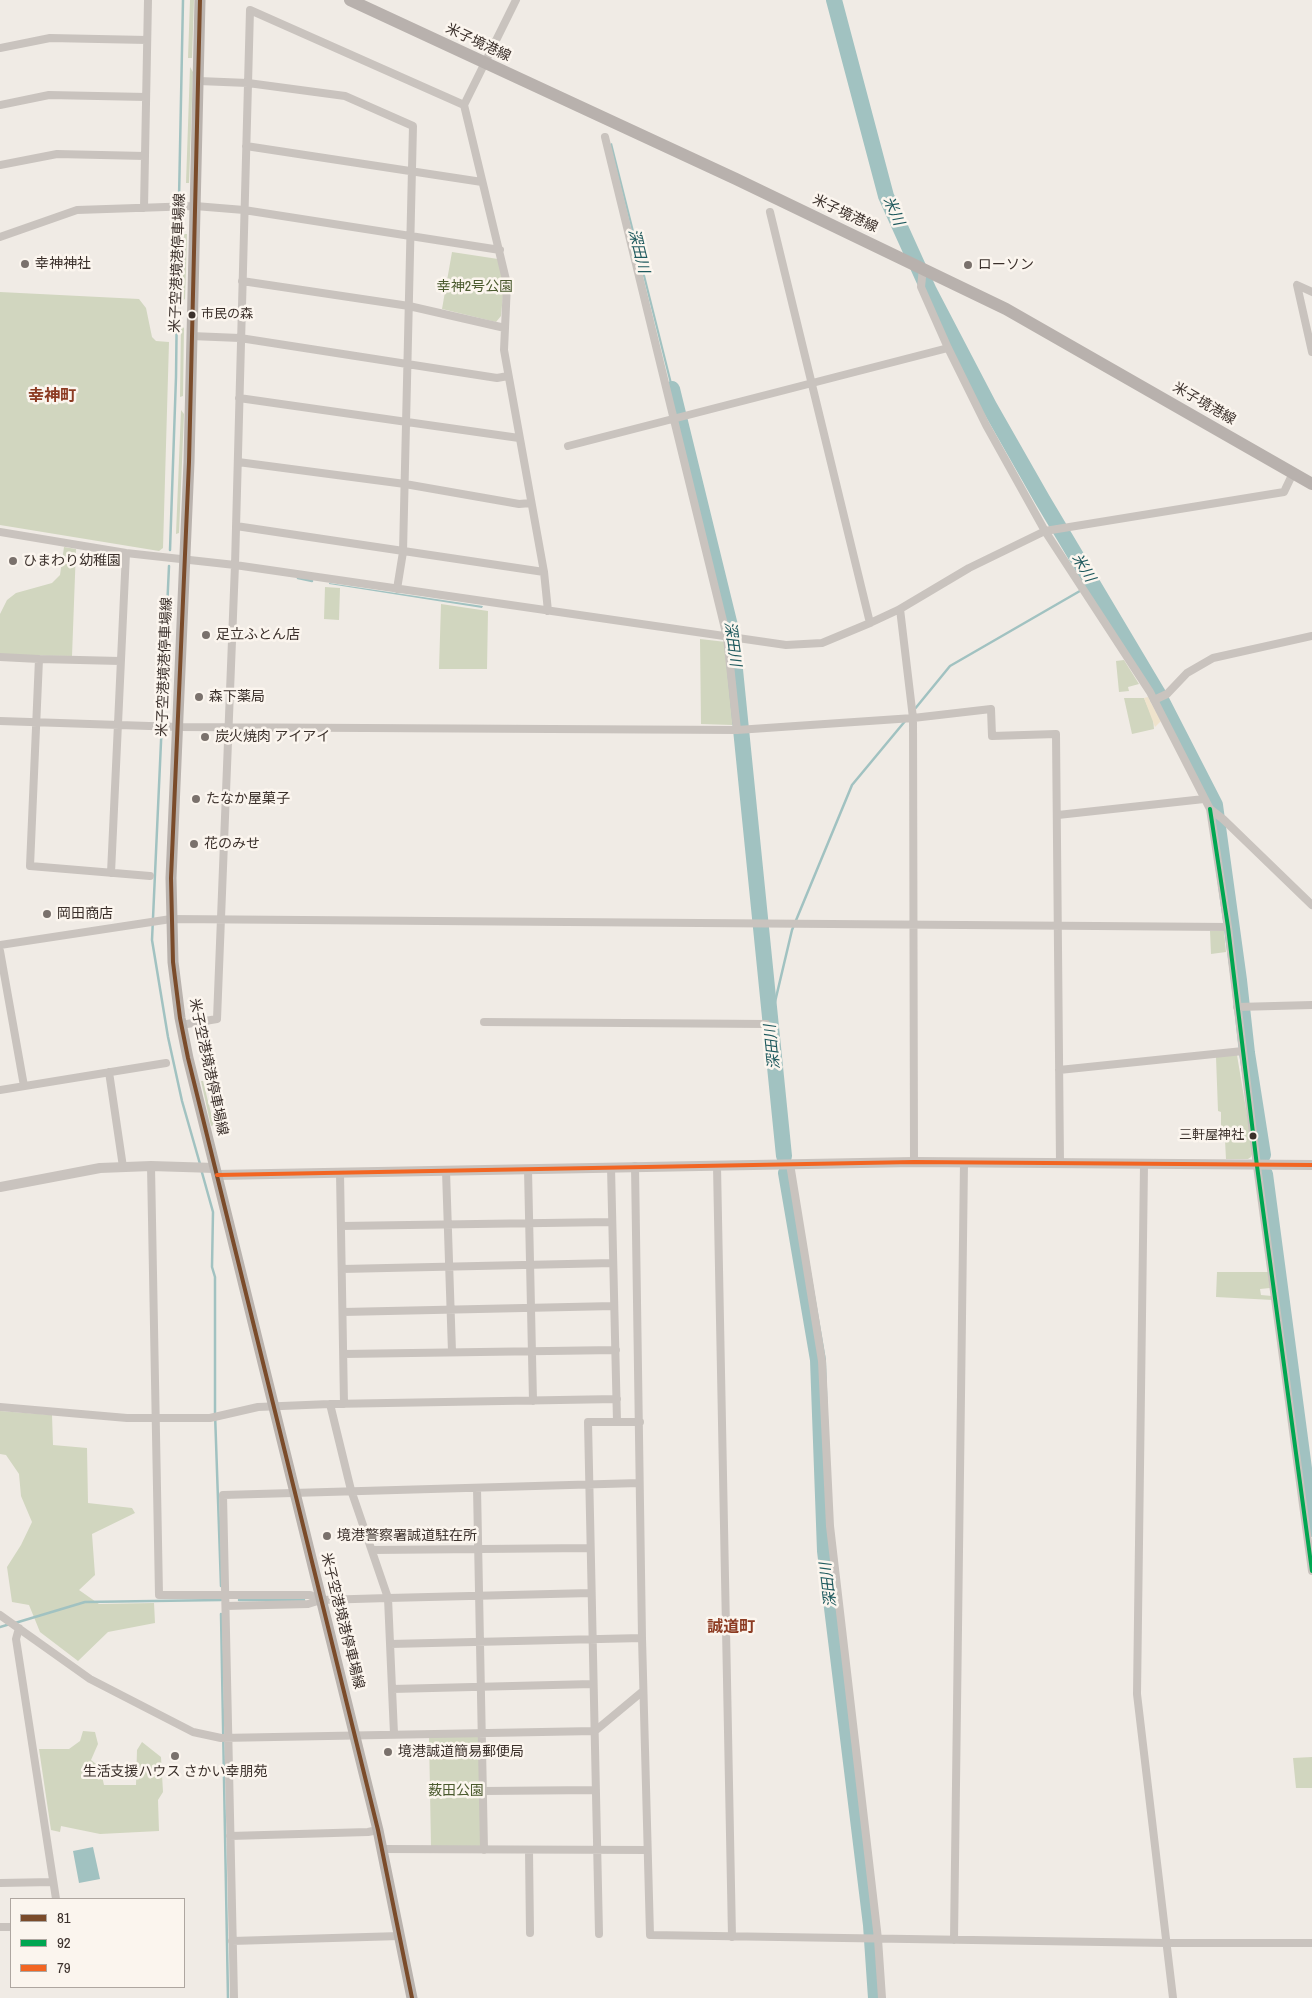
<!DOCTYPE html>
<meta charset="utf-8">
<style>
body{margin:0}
#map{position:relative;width:1312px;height:1998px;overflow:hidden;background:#f0ebe5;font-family:"Archivo Narrow",sans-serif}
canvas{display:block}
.legend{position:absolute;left:10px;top:1898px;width:175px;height:90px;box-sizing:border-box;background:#fbf5ee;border:1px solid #aea6a0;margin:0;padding:6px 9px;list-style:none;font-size:15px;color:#3b302b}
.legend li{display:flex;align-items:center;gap:10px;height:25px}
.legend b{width:25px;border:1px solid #aea6a0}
</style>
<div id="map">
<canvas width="1312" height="1998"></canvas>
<ul class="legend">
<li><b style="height:6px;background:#7a4b2a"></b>81</li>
<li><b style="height:6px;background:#00a651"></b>92</li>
<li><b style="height:6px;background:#f26522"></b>79</li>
</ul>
</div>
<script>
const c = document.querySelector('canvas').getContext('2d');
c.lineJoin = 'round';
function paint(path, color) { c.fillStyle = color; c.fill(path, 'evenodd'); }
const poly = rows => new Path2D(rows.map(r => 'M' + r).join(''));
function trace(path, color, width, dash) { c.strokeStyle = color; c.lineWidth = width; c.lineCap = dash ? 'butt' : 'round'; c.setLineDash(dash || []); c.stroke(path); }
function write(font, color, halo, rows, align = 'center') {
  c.font = font + ' "Archivo Narrow","Noto Sans JP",sans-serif'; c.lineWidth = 5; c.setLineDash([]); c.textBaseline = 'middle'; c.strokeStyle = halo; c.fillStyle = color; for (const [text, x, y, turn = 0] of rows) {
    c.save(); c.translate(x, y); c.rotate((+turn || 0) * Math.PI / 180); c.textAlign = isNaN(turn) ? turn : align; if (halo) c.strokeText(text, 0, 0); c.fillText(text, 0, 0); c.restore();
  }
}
const green = poly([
 [190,0,194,0,192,58,188,58],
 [190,67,193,72,189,183,186,183],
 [184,234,187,234,185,299,182,301],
 [452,252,498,259,504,284,501,316,496,322,442,309],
 [0,292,139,299,146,308,152,337,156,341,169,342,163,548,159,551,0,525],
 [181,326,184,328,183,396,180,397],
 [181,410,184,414,179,533,176,534],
 [64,547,76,549,72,656,0,655,0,614,7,600,16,593,52,583,60,575],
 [325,587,340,588,339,620,324,619],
 [441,604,488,611,487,669,439,669],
 [700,639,726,642,735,722,732,725,701,724],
 [1124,660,1139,684,1128,687,1129,691,1119,692,1116,661],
 [1124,698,1144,698,1153,719,1154,729,1132,734],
 [1210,931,1224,931,1226,952,1211,954],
 [1237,1055,1253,1151,1251,1157,1248,1159,1226,1159,1225,1140,1221,1140,1221,1112,1218,1111,1216,1057],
 [201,1081,203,1081,214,1125,211,1126],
 [1217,1272,1268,1272,1270,1288,1260,1289,1261,1295,1272,1296,1273,1300,1216,1297],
 [0,1411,52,1415,53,1445,87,1448,88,1503,132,1508,135,1513,92,1534,95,1575,79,1590,99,1604,154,1603,155,1623,108,1632,78,1661,40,1632,29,1605,12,1602,7,1567,21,1545,32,1522,21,1496,19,1474,6,1455,0,1454],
 [83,1731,95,1732,98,1744,91,1760,100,1767,104,1785,136,1785,137,1750,142,1742,161,1757,163,1792,158,1800,159,1831,100,1834,61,1826,60,1832,51,1830,39,1749,69,1749,80,1741],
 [429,1736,480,1736,484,1846,431,1846],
 [1312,1757,1312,1788,1296,1788,1293,1758]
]);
const sand = poly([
 [1148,697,1161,721,1155,727,1144,698]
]);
const water = poly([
 [612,143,679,411,677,412,610,144],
 [329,583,483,606,482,608,329,584],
 [93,1847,100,1879,79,1883,73,1851]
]);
const stream = poly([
 [179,199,183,0],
 [170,550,176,377,178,216],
 [169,566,152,940,168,1037,182,1101,200,1164],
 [298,578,312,581],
 [914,710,950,666,1092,584],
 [770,1023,792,930,852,785,906,720],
 [201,1169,213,1212,212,1267,215,1277,215,1413,221,1586],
 [239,1600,304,1600],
 [221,1614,228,1998],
 [15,1623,85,1602,221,1600],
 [0,1627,10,1624]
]);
const river = poly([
 [834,0,886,196,929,291,989,406,1042,499,1157,692,1215,805,1239,980,1247,1053,1263,1155],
 [672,389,731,630,784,1156],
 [786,1173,818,1360,825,1551,871,1925,876,1998],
 [1265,1174,1312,1529]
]);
const minor = poly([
 [516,0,464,105,507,284,504,350,544,572,548,611],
 [0,48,50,38,147,40],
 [199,81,248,83,345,96,413,126,403,552,397,589],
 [0,105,49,95,146,97],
 [605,137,727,637,737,730],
 [246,146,482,182],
 [0,165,57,154,145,156],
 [144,208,148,0],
 [770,212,870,623],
 [0,237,77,210,195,206,244,210,500,250],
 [923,268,921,287,948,348,986,425,1045,531,1150,692,1210,809,1223,819,1312,905],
 [242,281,409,306,505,328],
 [1312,292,1297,285,1312,352],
 [191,336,240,338,497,378,508,376],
 [239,398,519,438],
 [568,446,948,348],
 [238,462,405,484,519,504,531,503],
 [236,526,544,572],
 [0,532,126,553,235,565,786,645,822,643,870,623,900,609,969,568,1045,531,1284,492,1293,473],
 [900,609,913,718,914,1162],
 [0,657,39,659],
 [120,661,39,659,30,866,150,876],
 [1154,700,1167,694,1187,673,1213,658,1312,636],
 [0,721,179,727,737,730,913,718,991,709,992,736,1056,734,1060,1163],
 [1210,809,1228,927,1257,1166,1312,1571],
 [1058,815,1204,799],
 [111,873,126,553],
 [0,945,171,919,1228,927],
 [0,951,24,1086],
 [1237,1007,1312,1005],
 [484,1022,766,1024],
 [181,1025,217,1019,235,565,250,10,464,105],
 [1059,1070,1243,1051],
 [109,1072,123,1167],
 [0,1090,166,1063],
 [790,1164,822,1361,830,1526,878,1939,882,1998],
 [1144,1165,1137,1694,1173,1998],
 [151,1166,159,1595,310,1595,321,1600],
 [635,1166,642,1638,650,1935,1166,1943,1312,1943],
 [717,1166,732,1937],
 [611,1167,617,1422],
 [528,1169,533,1401],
 [446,1171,452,1352],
 [340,1173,344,1404],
 [341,1226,612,1222],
 [342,1269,613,1263],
 [343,1312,614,1306],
 [344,1354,616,1350],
 [0,1407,127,1418,210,1418,258,1407,330,1404],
 [477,1488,484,1850],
 [372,1550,590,1548],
 [226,1606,308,1604,321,1600,388,1598,591,1593],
 [0,1615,90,1679,193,1732,221,1738,595,1731,643,1691],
 [19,1628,16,1639,56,1899],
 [390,1644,642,1638],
 [392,1689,593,1684],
 [394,1734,388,1598,351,1490,330,1404,617,1399],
 [484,1791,596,1790],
 [230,1836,368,1832,378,1830],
 [383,1849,647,1850],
 [529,1850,530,1933],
 [0,1883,53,1882],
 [0,1927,11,1927],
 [599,1934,588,1422,640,1422],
 [954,1940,964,1162],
 [232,1941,400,1936],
 [234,1998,223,1495,639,1483]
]);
const tertiary = poly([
 [217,1175,914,1162,1312,1165],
 [0,1187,100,1168,151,1166,215,1168]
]);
const secondary = poly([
 [200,0,189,462,171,878,173,962,180,1018,188,1058,378,1830,412,1998]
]);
const primary = poly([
 [350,0,736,179,1006,309,1312,484]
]);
const bus1 = poly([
 [200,0,189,462,171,878,173,962,180,1018,188,1058,378,1830,412,1998]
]);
const bus2 = poly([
 [1210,809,1228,927,1257,1166,1312,1571]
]);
const bus3 = poly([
 [217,1175,914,1162,1312,1165]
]);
const markers = [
 [25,264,5,"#7a716c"],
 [968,265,5,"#7a716c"],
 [192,315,4.5,"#3b302b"],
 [13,561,5,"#7a716c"],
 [206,635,5,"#7a716c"],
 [199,697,5,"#7a716c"],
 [205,737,5,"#7a716c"],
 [196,799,5,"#7a716c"],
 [194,844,5,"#7a716c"],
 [47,914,5,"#7a716c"],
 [1253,1136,4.5,"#3b302b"],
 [327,1536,5,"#7a716c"],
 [388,1752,5,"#7a716c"],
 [175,1756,5,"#7a716c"]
];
const busNames = [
 ["市民の森",201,315],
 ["三軒屋神社",1244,1136,"right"]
];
const streetNames = [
 ["米子境港線",478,43,25],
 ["米子境港線",845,214,25],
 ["米子空港境港停車場線",178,263,-88],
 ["米子境港線",1204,404,30],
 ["米子空港境港停車場線",165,667,-88],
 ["米子空港境港停車場線",208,1067,78],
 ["米子空港境港停車場線",342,1621,76]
];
const poiNames = [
 ["幸神神社",35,264],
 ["ローソン",978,265],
 ["ひまわり幼稚園",23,561],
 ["足立ふとん店",216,635],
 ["森下薬局",209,697],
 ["炭火焼肉 アイアイ",215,737],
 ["たなか屋菓子",206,799],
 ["花のみせ",204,844],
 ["岡田商店",57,914],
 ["境港警察署誠道駐在所",337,1536],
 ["境港誠道簡易郵便局",398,1752],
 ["生活支援ハウス さかい幸朋苑",175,1772,"center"]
];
const parkNames = [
 ["幸神2号公園",475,287],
 ["薮田公園",456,1791]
];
const waterNames = [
 ["米川",893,211,66],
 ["深田川",638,251,76],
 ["米川",1083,568,59],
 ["深田川",732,644,82],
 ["深田川",773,1047,-96],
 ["深田川",829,1585,-97]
];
const quarterNames = [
 ["幸神町",52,397],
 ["誠道町",731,1628]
];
paint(green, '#d1d6bf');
paint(sand, '#efe3cc');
paint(water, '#a1c2c1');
trace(stream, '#a1c2c1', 2.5);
trace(river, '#a1c2c1', 16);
trace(minor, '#c9c3be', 8);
trace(tertiary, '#c9c3be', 10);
trace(secondary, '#bab3ae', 11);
trace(primary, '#b8b1ad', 12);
trace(bus1, '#7a4b2a', 4);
trace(bus2, '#00a651', 4);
trace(bus3, '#f26522', 4);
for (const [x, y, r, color] of markers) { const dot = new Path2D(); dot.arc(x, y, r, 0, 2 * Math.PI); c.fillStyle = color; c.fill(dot); trace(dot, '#fbf5ee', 2); }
write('13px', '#3b302b', '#fbf5ee', busNames, 'left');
write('14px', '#3b302b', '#fbf5ee', streetNames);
write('14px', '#3b302b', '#fbf5ee', poiNames, 'left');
write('14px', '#4a5a2e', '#fbf5ee', parkNames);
write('italic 15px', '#1f5a5e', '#fbf5ee', waterNames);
write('bold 16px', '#8c3b22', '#fbf5ee', quarterNames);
</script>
